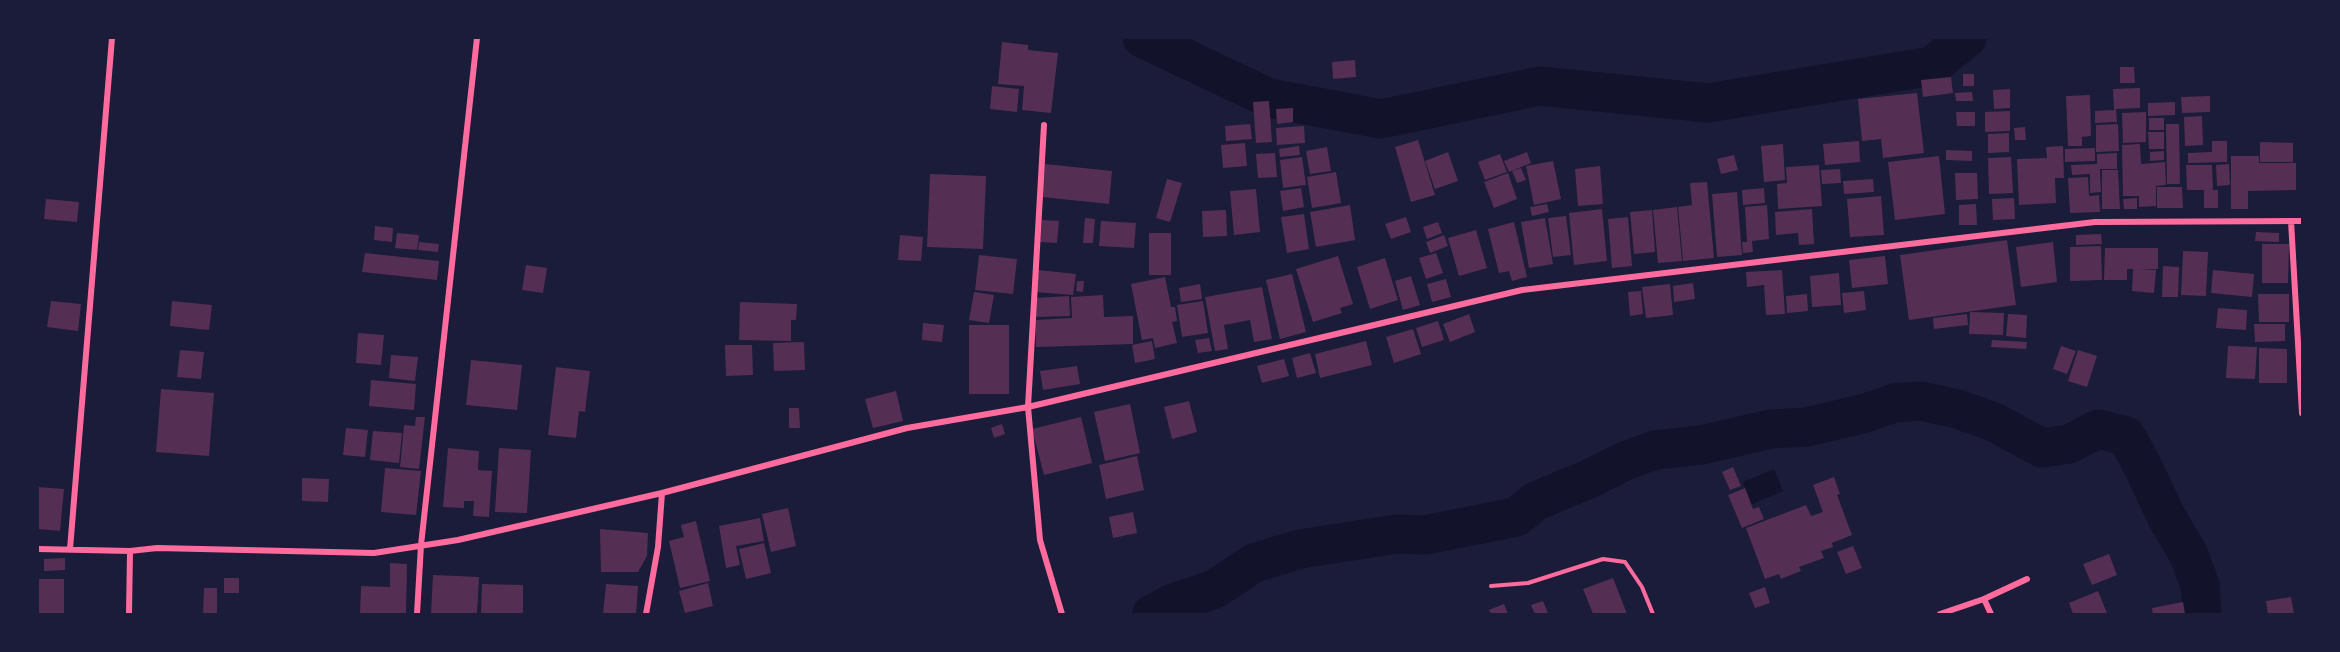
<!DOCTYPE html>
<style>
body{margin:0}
#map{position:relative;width:2340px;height:652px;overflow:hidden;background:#1b1b3a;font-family:Karla,sans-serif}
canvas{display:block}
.frame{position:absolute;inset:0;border:39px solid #1b1b3a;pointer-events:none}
</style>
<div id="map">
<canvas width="2340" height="652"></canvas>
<div class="frame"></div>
</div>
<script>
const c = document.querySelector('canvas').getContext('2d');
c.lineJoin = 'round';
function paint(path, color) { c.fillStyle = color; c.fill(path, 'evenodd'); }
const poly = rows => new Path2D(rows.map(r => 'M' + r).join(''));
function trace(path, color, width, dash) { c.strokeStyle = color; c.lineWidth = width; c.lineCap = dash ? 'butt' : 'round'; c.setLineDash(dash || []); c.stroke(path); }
const water = poly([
 [1774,469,1783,491,1752,504,1743,482]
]);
const river = poly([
 [1142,38,1269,98,1381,119,1540,86,1708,103,1932,66,1967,38],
 [1152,614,1173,603,1215,589,1254,563,1300,549,1397,534,1425,535,1516,517,1536,501,1591,478,1627,460,1655,450,1701,445,1771,429,1807,427,1866,413,1894,403,1921,401,1957,409,1994,422,2042,448,2069,444,2098,429,2126,436,2142,465,2166,516,2189,555,2200,585,2202,614]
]);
const building = poly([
 [1002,42,1028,45,1028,50,1058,53,1051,113,1022,110,1024,86,998,84],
 [1355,60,1356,77,1333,79,1332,62],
 [2120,67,2134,67,2135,83,2120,83],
 [1963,74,1974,74,1974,86,1963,86],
 [1951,77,1953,93,1923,97,1921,80],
 [992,86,1019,89,1017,112,990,109],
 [2140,88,2140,108,2116,109,2117,122,2095,123,2095,111,2114,110,2113,89],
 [2010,89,2010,108,1994,109,1993,90],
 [1972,92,1973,101,1956,101,1955,93],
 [1917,93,1924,153,1883,158,1881,139,1862,141,1858,99],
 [2090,95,2091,136,2082,137,2082,146,2068,146,2066,96],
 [2210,96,2210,112,2182,113,2181,97],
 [1269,101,1272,142,1256,143,1253,102],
 [2175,102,2175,115,2148,116,2148,103],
 [1293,108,1293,122,1277,124,1276,109],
 [2010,111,2010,131,1985,132,1985,112],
 [1956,112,1975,112,1975,126,1957,126],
 [2146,112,2146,142,2123,143,2122,113],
 [2202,116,2203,145,2185,146,2184,117],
 [2149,118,2164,118,2164,130,2149,130],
 [1250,124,1252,139,1226,141,1225,126],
 [2118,124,2119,151,2096,152,2096,125],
 [2166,124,2179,124,2180,184,2167,184],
 [1304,126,1305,143,1277,145,1276,128],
 [2025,127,2026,140,2015,140,2014,128],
 [2148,132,2164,132,2164,149,2149,149],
 [2009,133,2009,152,1988,153,1988,134],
 [1418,140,1435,195,1411,202,1395,147],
 [1859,141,1860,162,1825,165,1823,144],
 [2212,141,2227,141,2227,162,2188,163,2188,153,2212,152],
 [2260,142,2293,143,2293,162,2260,162],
 [1245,143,1247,166,1223,168,1221,145],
 [1783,144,1785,180,1764,182,1761,146],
 [2140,144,2141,164,2165,162,2166,185,2156,186,2156,206,2139,207,2139,196,2123,196,2122,145],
 [1299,146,1300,155,1280,157,1279,149],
 [2063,146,2064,178,2055,178,2056,203,2019,205,2017,159,2047,158,2046,147],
 [1327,147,1331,171,1310,174,1306,151],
 [2095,148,2095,161,2065,162,2065,149],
 [1946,150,1972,151,1972,161,1946,160],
 [2164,151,2164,160,2150,161,2150,152],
 [1448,152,1458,181,1435,189,1425,161],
 [1527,152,1531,163,1509,172,1504,161],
 [1275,153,1277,177,1258,178,1256,154],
 [2117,153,2117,169,2100,169,2101,192,2090,193,2090,174,2072,175,2071,165,2097,164,2097,154],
 [1500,154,1507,172,1485,180,1478,162],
 [1734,155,1738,170,1721,174,1717,159],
 [1939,156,1945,214,1895,220,1888,162],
 [2231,156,2259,156,2259,163,2296,163,2296,190,2248,191,2248,209,2231,209],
 [1302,157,1306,185,1283,188,1280,160],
 [2011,157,2013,193,1989,194,1988,158],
 [1553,161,1561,199,1534,205,1526,166],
 [1045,164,1112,171,1109,204,1042,197],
 [2229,164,2230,185,2217,186,2216,165],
 [1819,165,1822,206,1778,209,1777,184,1787,183,1786,167],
 [2186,165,2212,165,2213,190,2218,190,2218,208,2204,208,2204,190,2187,190],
 [1600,166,1603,204,1578,206,1575,169],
 [1521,168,1526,180,1517,183,1512,171],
 [1840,169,1841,183,1822,184,1821,170],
 [2102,170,2118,170,2120,209,2102,209],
 [1336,172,1341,203,1312,208,1307,177],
 [1508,173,1517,199,1494,208,1484,182],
 [1955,173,1977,173,1978,199,1956,200],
 [930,174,986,176,983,249,927,247],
 [2088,177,2089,196,2099,195,2100,212,2070,213,2068,178],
 [1167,179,1182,183,1170,222,1156,218],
 [1873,179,1874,192,1844,194,1843,181],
 [1707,182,1714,258,1683,261,1678,207,1692,205,1690,183],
 [2157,187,2182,187,2183,208,2157,208],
 [1301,188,1304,207,1283,211,1280,191],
 [1764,188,1765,203,1743,205,1742,190],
 [1256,189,1260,232,1234,235,1230,191],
 [1737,192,1742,255,1717,257,1712,194],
 [1881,196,1884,235,1850,237,1847,199],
 [2014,198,2015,219,1993,220,1992,199],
 [2137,198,2137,209,2124,209,2123,199],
 [46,199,79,202,77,222,44,219],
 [1547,204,1549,212,1532,216,1530,207],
 [1976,204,1977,225,1959,225,1959,205],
 [1350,205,1355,240,1316,247,1310,212],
 [1767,205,1769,239,1752,241,1753,252,1743,253,1742,242,1747,242,1745,207],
 [1677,207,1682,261,1658,263,1653,210],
 [1602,209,1607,261,1574,265,1569,213],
 [1812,209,1814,244,1799,245,1798,233,1776,235,1775,212],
 [1226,210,1227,236,1203,237,1202,211],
 [1652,210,1655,252,1634,254,1630,212],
 [1304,214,1309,249,1287,253,1281,217],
 [1566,216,1571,255,1553,257,1548,218],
 [1406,217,1411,232,1391,239,1385,224],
 [1628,217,1632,266,1612,268,1608,219],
 [1085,218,1095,219,1093,243,1083,243],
 [1545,218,1553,264,1529,268,1521,222],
 [1042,220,1059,221,1057,243,1040,242],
 [1101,221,1136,223,1134,248,1099,246],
 [1438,222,1442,233,1427,239,1423,227],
 [1514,222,1527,277,1512,281,1509,271,1499,273,1488,229],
 [375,226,393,228,392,242,374,240],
 [1476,230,1487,268,1459,276,1448,238],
 [2256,232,2279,233,2279,242,2255,241],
 [397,233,419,235,417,250,395,248],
 [1149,233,1171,233,1171,275,1149,275],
 [2101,234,2102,244,2076,245,2076,235],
 [900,235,923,237,921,261,898,260],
 [1444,235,1448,246,1430,253,1426,242],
 [2007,240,2016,305,1909,320,1900,255],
 [419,242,439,244,438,252,418,250],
 [2053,242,2057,282,2021,287,2016,247],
 [2262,244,2289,244,2288,283,2262,283],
 [2101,246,2102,280,2070,281,2070,247],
 [2105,248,2158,248,2158,269,2140,269,2156,270,2154,293,2132,291,2133,269,2127,269,2127,280,2104,280],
 [2183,251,2208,252,2206,296,2181,295],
 [365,253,439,261,437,280,362,272],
 [1436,253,1443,273,1426,279,1419,258],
 [979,255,1017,259,1013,294,975,290],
 [1338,256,1353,304,1340,308,1342,313,1313,322,1296,269],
 [1885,256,1888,284,1852,288,1849,260],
 [1385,258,1398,300,1370,309,1357,267],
 [526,265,547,268,543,293,522,290],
 [2163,266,2179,267,2178,297,2162,297],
 [1038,270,1076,274,1073,295,1035,292],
 [1782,270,1785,314,1766,315,1764,285,1747,287,1746,272],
 [2213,270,2254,274,2252,297,2211,293],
 [1839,273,1841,305,1812,307,1810,276],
 [1292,274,1306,332,1280,339,1266,280],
 [1411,276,1420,305,1403,310,1395,281],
 [1165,277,1171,307,1175,307,1177,321,1172,322,1177,343,1155,348,1153,338,1142,340,1131,284],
 [1446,279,1451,297,1432,302,1427,284],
 [1077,281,1084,281,1083,292,1076,291],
 [1693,283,1695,299,1674,302,1673,286],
 [1200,284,1202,299,1181,302,1179,288],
 [1670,284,1673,315,1646,318,1642,287],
 [1262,287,1272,339,1254,342,1250,320,1224,325,1228,349,1215,351,1205,297],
 [1641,291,1643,314,1630,316,1628,292],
 [1864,291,1866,310,1844,313,1842,293],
 [974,292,994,295,989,323,969,320],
 [1807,294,1808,311,1787,313,1786,296],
 [2258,294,2289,294,2289,322,2259,322],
 [1103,295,1104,317,1133,316,1133,344,1036,347,1035,320,1072,318,1071,297],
 [1069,296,1070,316,1036,317,1035,298],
 [51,301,81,304,78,331,47,327],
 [172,301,212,305,209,330,170,326],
 [1203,301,1208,333,1182,337,1177,305],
 [740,302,797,304,796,320,791,320,791,341,739,340],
 [2218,308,2247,310,2246,330,2216,328],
 [1970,312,2004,313,2003,335,1969,334],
 [1469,314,1475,332,1450,342,1443,324],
 [1967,314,1968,325,1934,329,1933,318],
 [2008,314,2027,315,2026,338,2006,336],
 [1438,321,1444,340,1422,347,1416,328],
 [923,323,944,325,942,342,922,340],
 [2254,324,2285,324,2285,341,2255,342],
 [969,325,1009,325,1009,394,969,394],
 [1413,329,1421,354,1394,363,1386,337],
 [358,333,384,335,381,365,356,363],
 [1209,338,1212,351,1198,353,1195,340],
 [1992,340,2027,342,2026,349,1991,347],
 [1152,341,1155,359,1135,363,1132,345],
 [1366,341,1372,365,1320,378,1315,354],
 [804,342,805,370,774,371,773,343],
 [725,345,752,345,753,375,726,376],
 [2061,346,2076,351,2067,374,2053,369],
 [2228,346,2257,347,2255,379,2226,378],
 [2259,348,2287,349,2287,383,2259,383],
 [180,350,204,352,201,379,177,377],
 [2078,350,2097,356,2087,387,2068,381],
 [1310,353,1316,373,1297,378,1292,358],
 [391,355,418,357,415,381,389,378],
 [1284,359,1289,376,1262,383,1257,366],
 [471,360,522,365,517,410,466,405],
 [1077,366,1080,384,1043,390,1040,371],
 [556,367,590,371,585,412,579,411,576,438,548,435],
 [371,380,416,384,414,410,369,406],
 [161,389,214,393,209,456,156,452],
 [896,391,903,421,873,428,865,399],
 [1189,401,1197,432,1172,439,1164,407],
 [1130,404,1140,453,1105,461,1094,412],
 [789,408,799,408,800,428,789,428],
 [416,417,425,417,419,469,400,467,404,425,415,426],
 [1081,417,1092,463,1044,475,1032,429],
 [1002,424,1005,434,994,438,991,428],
 [346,428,368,430,365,457,343,455],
 [373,431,402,433,399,463,370,460],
 [448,448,479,451,478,470,492,471,489,517,473,516,474,501,464,501,464,508,443,507],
 [499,448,531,450,527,513,495,512],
 [1137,456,1144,490,1106,499,1099,465],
 [1733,467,1741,486,1730,490,1722,472],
 [385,468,421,471,416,515,381,512],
 [1834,477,1840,494,1837,495,1852,535,1832,543,1833,547,1821,551,1824,558,1799,567,1801,571,1781,579,1779,574,1765,579,1746,528,1806,505,1811,516,1823,512,1813,485],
 [302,478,329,479,328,502,302,501],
 [38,487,64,489,60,531,38,529],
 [1745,488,1753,509,1759,507,1764,519,1742,528,1728,495],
 [788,508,796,546,771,552,762,514],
 [1133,512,1137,533,1113,538,1109,517],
 [760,518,764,541,736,546,740,565,726,568,719,526],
 [696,521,710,581,680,588,669,541,684,537,681,525],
 [600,529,648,533,647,556,638,572,601,572],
 [764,543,771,573,746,579,739,549],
 [1853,546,1862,568,1846,574,1837,552],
 [2109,554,2117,575,2092,585,2083,564],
 [65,558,65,570,44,571,44,559],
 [390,563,407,564,406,614,360,614,361,586,390,587],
 [433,575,479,577,477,614,431,614],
 [224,578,239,578,239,593,224,593],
 [1613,578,1627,614,1593,614,1583,589],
 [38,579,64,579,64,614,39,614],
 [708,583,713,606,685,613,679,591],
 [482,584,523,585,523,614,481,614],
 [606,584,638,586,636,614,603,614],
 [1765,587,1770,603,1755,608,1749,593],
 [204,588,217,588,217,614,203,614],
 [2098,591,2107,613,2073,614,2069,603],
 [2291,597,2294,614,2268,614,2266,601],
 [1543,601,1548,613,1535,614,1531,605],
 [2183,602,2185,614,2153,614,2152,608],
 [1504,604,1508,614,1491,614,1489,610]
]);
const path = poly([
 [1491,586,1528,583,1603,559,1625,562,1642,587,1653,614]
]);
const minor = poly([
 [1044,125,1028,407,1040,540,1062,614],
 [2291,221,2302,413],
 [38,549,130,551,157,548,374,553,458,540,662,493,907,428,1028,407,1522,290,2095,222,2302,221],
 [70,549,112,38],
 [1984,599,1991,614],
 [129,614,130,551],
 [417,614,421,545,477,38],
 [646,614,658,547,662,493],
 [1940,614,1984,599,2027,579]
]);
paint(water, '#12122b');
trace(river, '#12122b', 39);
paint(building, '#542f53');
trace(path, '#ff6b9d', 4);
trace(minor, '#ff6b9d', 6);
</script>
